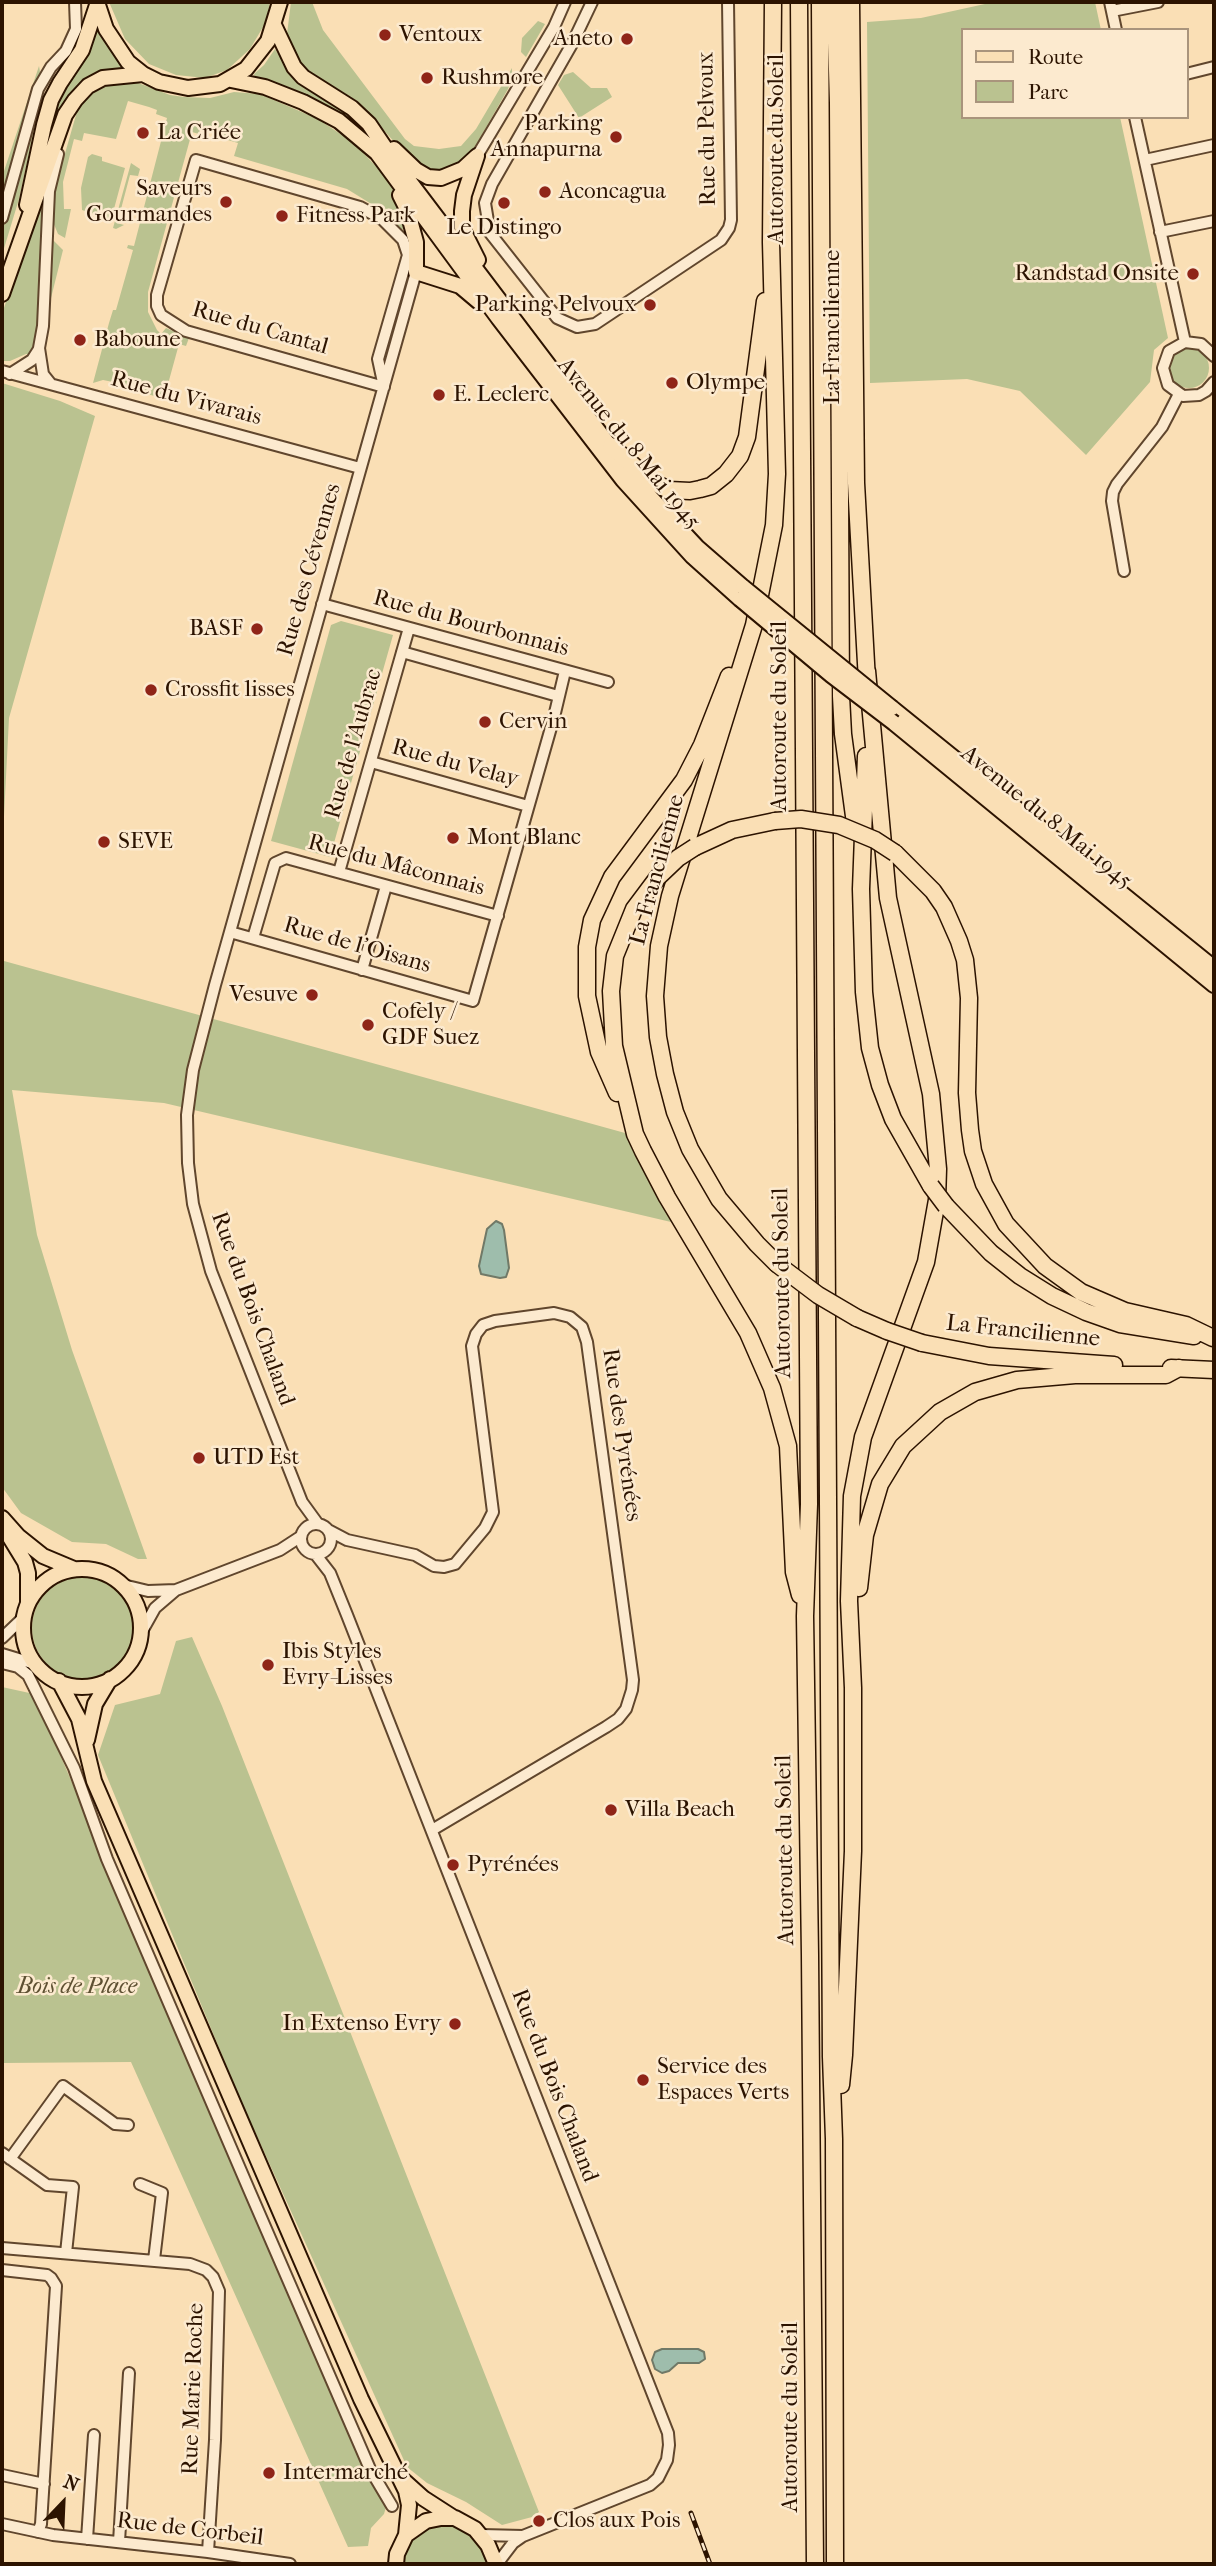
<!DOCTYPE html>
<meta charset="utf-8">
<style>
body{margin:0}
#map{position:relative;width:1216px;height:2566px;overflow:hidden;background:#fadfb5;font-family:"IM FELL French Canon",serif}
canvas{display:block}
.frame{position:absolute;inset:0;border:4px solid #2c1300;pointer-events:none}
.legend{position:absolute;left:961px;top:28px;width:228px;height:91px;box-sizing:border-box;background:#fceacf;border:2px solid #a9947c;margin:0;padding:9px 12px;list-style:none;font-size:21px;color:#2c1300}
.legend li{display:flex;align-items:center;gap:14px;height:35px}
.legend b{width:35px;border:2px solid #a9947c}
.north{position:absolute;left:28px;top:2468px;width:70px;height:70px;-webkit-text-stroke:5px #fceacf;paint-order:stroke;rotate:23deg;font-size:19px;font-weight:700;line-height:28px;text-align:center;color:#2c1300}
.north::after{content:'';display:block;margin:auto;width:24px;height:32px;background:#2c1300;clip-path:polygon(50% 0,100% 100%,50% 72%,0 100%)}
</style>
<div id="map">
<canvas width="1216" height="2566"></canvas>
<div class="frame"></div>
<ul class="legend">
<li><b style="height:9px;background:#fadfb5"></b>Route</li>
<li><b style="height:19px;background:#bac290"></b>Parc</li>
</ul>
<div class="north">N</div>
</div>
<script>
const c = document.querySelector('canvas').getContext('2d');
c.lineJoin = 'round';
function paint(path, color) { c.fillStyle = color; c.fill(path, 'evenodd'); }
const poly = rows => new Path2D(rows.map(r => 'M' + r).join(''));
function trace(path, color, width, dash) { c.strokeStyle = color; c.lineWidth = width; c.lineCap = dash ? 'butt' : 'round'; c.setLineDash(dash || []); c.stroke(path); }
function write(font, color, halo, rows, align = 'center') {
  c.font = font + ' "IM FELL French Canon",serif'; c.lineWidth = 5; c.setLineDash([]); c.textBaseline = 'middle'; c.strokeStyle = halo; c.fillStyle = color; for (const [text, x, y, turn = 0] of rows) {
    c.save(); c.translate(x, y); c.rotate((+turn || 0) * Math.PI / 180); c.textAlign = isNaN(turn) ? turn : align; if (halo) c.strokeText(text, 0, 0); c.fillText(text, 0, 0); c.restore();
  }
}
const green = poly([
 [109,2,270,2,266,22,250,49,227,70,205,78,176,75,149,64,125,39],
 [291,2,312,2,323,30,405,139,414,146,439,149,461,146,476,129,512,68,512,79,508,89,472,152,450,170,430,172,408,157,357,101,307,70,300,62,292,50,287,34],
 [994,2,1095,2,1101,30,962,30,962,117,1120,117,1168,338,1154,350,1150,382,1086,455,1020,391,967,379,870,383,867,22,921,18],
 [538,21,545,24,526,57,521,52,522,38],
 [96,29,98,29,105,43,125,69,91,80,51,142,47,142,50,119,57,100],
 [275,49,291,75,302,85,336,103,347,113,368,133,375,143,346,119,298,93,255,78,254,74,264,65],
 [39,66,43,89,19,199,2,255,2,177],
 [573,72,591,88,607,88,612,97,579,118,558,85,564,75],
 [133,81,170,95,184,97,210,98,234,92,260,94,318,119,354,143,386,177,395,193,407,227,401,230,373,205,347,189,234,156,238,143,214,136,215,131,202,127,199,134,192,132,148,292,148,312,157,330,161,334,166,328,189,338,186,346,179,344,165,395,158,397,122,387,113,382,103,380,93,383,109,323,113,310,116,310,133,250,127,248,128,245,134,246,167,118,156,114,157,110,149,107,128,101,116,139,84,133,82,141,74,139,63,182,64,209,71,209,65,238,58,234,53,222,54,192,78,108,87,93,103,84],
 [92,154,102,157,102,161,125,168,111,220,82,210,81,188,88,157],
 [131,163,140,169,138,176,130,175,121,209,128,211,127,214,120,213,117,223,124,225,116,229,113,228],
 [43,189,47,190,37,339,31,355,26,354,10,361,2,361,2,314],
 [52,239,63,250,48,310],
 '1169 368a20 20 0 1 1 40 0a20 20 0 1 1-40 0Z',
 [2,383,60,401,95,416,9,718,2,856],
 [341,621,393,635,330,857,271,841,331,625],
 [2,929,4,961,625,1133,671,1222,164,1103,12,1090,37,1235,72,1350,147,1559,138,1559,106,1544,72,1542,21,1513,2,1487],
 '32 1628a51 51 0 1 1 102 0a51 51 0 1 1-102 0Z',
 [192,1637,222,1706,539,2512,532,2517,502,2525,466,2502,427,2483,407,2467,241,2101,98,1755,115,1705,160,1694,176,1641],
 [2,1687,34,1694,363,2461,386,2507,384,2514,371,2528,368,2546,348,2547,131,2062,2,2063],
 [448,2524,469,2531,484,2550,489,2564,402,2564,403,2556,410,2541,419,2533,430,2527]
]);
const water = poly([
 [496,1221,502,1224,504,1230,509,1268,506,1277,500,1278,481,1274,479,1266,487,1229,496,1221],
 [662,2349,698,2349,704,2352,705,2359,699,2363,678,2363,669,2371,662,2373,655,2369,652,2360,655,2352,662,2349]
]);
const minor = poly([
 [592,2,572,44,492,184,485,203,490,233,557,318,577,327,595,324,721,240,729,228,731,220,728,2],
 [1110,2,1116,30],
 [1112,11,1158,2],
 [1186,74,1214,67],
 [1135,117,1185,342],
 [477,156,554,27,565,2],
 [196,160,360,207,382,219,403,240,408,255,378,359,384,387,186,331,161,315,157,306,157,295,196,160],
 [1145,160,1214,145],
 [2,218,38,89,51,67,66,51,76,29,75,2],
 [1160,232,1214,221],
 [1214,356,1201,344,1185,342,1169,351,1163,368,1168,385,1183,396,1199,395,1206,391,1214,382],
 [2,371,360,468],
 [10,374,32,360,39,349],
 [51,384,43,374,39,348,43,326,49,191,58,154],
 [1124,571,1112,501,1113,492,1117,484,1162,427,1179,394],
 [322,604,608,682],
 [402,652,558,696],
 [371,762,528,806],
 [339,872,409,628],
 [230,932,473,1001,554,717,565,671],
 [253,938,275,863,286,858,498,916],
 [362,970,386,886],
 '301 1539a15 15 0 1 1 30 0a15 15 0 1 1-30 0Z',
 [318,1524,302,1502,211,1271,193,1204,188,1163,187,1115,193,1070,215,985,416,272],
 [328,1530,347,1540,415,1555,434,1566,444,1567,455,1564,485,1528,493,1512,472,1346,476,1334,483,1325,495,1321,554,1313,570,1317,582,1327,587,1342,633,1680,632,1690,626,1709,618,1719,606,1727,432,1830],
 [316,1555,330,1573,347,1615,668,2433,669,2445,667,2460,658,2478,650,2485,523,2536,513,2543,497,2564],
 [123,1585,148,1591,176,1590],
 [141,1633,155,1608,176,1590,280,1550,300,1537],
 [2,1638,24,1617],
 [2,1654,35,1664],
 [2,1663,18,1667,28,1675,74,1768,107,1859,250,2192,370,2469,392,2506],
 [2,2153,47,2185,73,2187,66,2253],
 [10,2159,63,2086,115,2124,128,2125],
 [140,2184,162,2193,154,2260],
 [2,2248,190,2264,206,2270,213,2277,219,2291,215,2440,208,2552],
 [2,2270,47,2275,51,2278,56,2286,41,2524,38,2532],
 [2,2475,44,2484],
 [2,2524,53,2535,208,2552,290,2564],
 [482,2535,523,2536],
 [87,2539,94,2435],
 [119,2542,129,2373]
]);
const major = poly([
 [97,2,106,29,128,62,143,74,159,82,188,88,220,84,246,69,268,41,280,2],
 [274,25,294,67,303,77,352,108,369,124,394,161,640,486,697,547,743,587],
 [231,80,265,87,303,102,339,121,377,153,499,319,623,480,692,556,740,599],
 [394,149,416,170,428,177,441,178,463,169,476,157],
 [477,156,464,195,462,211,462,228,478,260],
 [400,195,407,209,416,242,416,272,460,286,479,302],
 [27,205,44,125,51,100,60,83,82,50,97,5],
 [2,294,65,115,75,100,88,86,103,78,143,74],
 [892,708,1214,968],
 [894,723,1214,985],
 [2,1518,18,1536,43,1556,74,1569],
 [6,1531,25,1562,28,1573,28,1603],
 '23 1628a59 59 0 1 1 118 0a59 59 0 1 1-118 0Z',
 [59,1681,79,1719,94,1781,361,2399,406,2491,409,2505,406,2535],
 [87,1740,95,1704,110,1679],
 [403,2480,423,2498,454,2518],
 [396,2564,397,2554,406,2535,426,2521,441,2518,455,2518,475,2529,488,2545,496,2564]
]);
const highway = poly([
 [773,2,771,242,777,474,774,525,754,625,670,896,659,946,655,996,658,1037,665,1074,675,1112,690,1149,719,1199,757,1244,777,1264],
 [799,2,809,1504,805,1616,810,1955,815,2564],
 [820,2,831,2057,834,2139,835,2564],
 [835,2,838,103,841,696,843,734,856,831],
 [851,2,856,483,867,681],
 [611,446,651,481,669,490,690,491,700,489,711,486,726,474,740,456,747,437,765,301],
 [866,756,861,889,864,992,870,1048,880,1085,893,1119,931,1186],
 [695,847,732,830,775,821],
 [895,853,933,891,944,907,959,941,965,960,969,998,967,1093,970,1130,973,1151,984,1184,1006,1224,1045,1266,1081,1292,1125,1311,1186,1325,1213,1338],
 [658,877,634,909,615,956,611,991,614,1046,635,1134,643,1151,667,1197,748,1333,772,1388,788,1446,794,1572,800,1595],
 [617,1093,599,1052,587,996,587,947,592,920,612,877,684,780,702,745,729,676],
 [946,1206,991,1253,1020,1276,1052,1296,1086,1312,1120,1324,1194,1336],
 [857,1318,887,1331],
 [922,1343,989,1356,1114,1365],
 [1171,1368,1214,1370],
 [859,1588,865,1535,880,1484,903,1446,940,1412,975,1392,1017,1380,1075,1375,1166,1375,1179,1368],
 [841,2085,844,2055,853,1851,853,1688,849,1601,852,1496,863,1437,926,1262,937,1200,938,1169,931,1094,888,898,867,671]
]);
const rail = poly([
 [691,2513,710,2564]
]);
const majorBridge = poly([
 [743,587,892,708],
 [740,599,831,675,894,723]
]);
const highwayBridge = poly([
 [775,821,801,819,839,825,875,840,895,853],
 [658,877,678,858,695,847],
 [931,1186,946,1206],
 [777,1264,818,1295,857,1318],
 [887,1331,922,1343]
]);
const markers = [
 [385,35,7,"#8f2418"],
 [627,39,7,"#8f2418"],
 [427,78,7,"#8f2418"],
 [143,133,7,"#8f2418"],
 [616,137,7,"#8f2418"],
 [545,192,7,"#8f2418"],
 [226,202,7,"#8f2418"],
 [504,203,7,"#8f2418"],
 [282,216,7,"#8f2418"],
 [1193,274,7,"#8f2418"],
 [650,305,7,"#8f2418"],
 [80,340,7,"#8f2418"],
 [672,383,7,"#8f2418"],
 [439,395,7,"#8f2418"],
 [257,629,7,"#8f2418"],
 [151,690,7,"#8f2418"],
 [485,722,7,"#8f2418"],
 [453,838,7,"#8f2418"],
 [104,842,7,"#8f2418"],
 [312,995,7,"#8f2418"],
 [368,1025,7,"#8f2418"],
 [199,1458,7,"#8f2418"],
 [268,1665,7,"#8f2418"],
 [611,1810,7,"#8f2418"],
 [453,1865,7,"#8f2418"],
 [455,2024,7,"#8f2418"],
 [643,2080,7,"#8f2418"],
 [269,2473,7,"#8f2418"],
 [539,2521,7,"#8f2418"]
];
const poiNames = [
 ["Ventoux",399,35],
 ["Aneto",613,39,"right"],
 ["Rushmore",441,78],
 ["Parking",602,124,"right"],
 ["Annapurna",602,150,"right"],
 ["La Criée",157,133],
 ["Saveurs",212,189,"right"],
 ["Gourmandes",212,215,"right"],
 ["Aconcagua",559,192],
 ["Fitness Park",296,216],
 ["Le Distingo",504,228,"center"],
 ["Randstad Onsite",1179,274,"right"],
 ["Parking Pelvoux",636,305,"right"],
 ["Baboune",94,340],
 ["Olympe",686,383],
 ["E. Leclerc",453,395],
 ["BASF",243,629,"right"],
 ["Crossfit lisses",165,690],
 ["Cervin",499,722],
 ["Mont Blanc",467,838],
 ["SEVE",118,842],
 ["Vesuve",298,995,"right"],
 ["Cofely /",382,1012],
 ["GDF Suez",382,1038],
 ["UTD Est",213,1458],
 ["Ibis Styles",282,1652],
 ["Evry-Lisses",282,1678],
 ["Villa Beach",625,1810],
 ["Pyrénées",467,1865],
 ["In Extenso Evry",441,2024,"right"],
 ["Service des",657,2067],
 ["Espaces Verts",657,2093],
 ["Intermarché",283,2473],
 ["Clos aux Pois",553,2521]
];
const streetNames = [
 ["Rue du Pelvoux",708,129,-91],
 ["Autoroute du Soleil",777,149,-90],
 ["La Francilienne",833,327,-90],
 ["Rue du Cantal",260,329,16],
 ["Rue du Vivarais",186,399,15],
 ["Avenue du 8 Mai 1945",628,444,51],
 ["Rue des Cévennes",310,570,-74],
 ["Rue du Bourbonnais",471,624,15],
 ["Autoroute du Soleil",780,716,-90],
 ["Rue de l'Aubrac",354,744,-74],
 ["Rue du Velay",455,764,15],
 ["Avenue du 8 Mai 1945",1046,818,39],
 ["Rue du Mâconnais",396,866,15],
 ["La Francilienne",658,870,-75],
 ["Rue de l'Oisans",357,946,16],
 ["Autoroute du Soleil",783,1283,-91],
 ["Rue du Bois Chaland",252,1309,70],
 ["La Francilienne",1023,1332,6],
 ["Rue des Pyrénées",621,1435,82],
 ["Autoroute du Soleil",786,1850,-91],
 ["Rue du Bois Chaland",554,2086,69],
 ["Rue Marie Roche",194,2389,-88],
 ["Autoroute du Soleil",791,2417,-90],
 ["Rue de Corbeil",190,2530,7]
];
const parkNames = [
 ["Bois de Place",77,1987]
];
paint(green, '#bac290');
paint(water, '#9ebdac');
trace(water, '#707967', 2);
trace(minor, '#60462d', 14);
trace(major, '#2c1300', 18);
trace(highway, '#2c1300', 19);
trace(minor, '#fceacf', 10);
trace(major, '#fadfb5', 14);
trace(highway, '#fadfb5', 16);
trace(rail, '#2c1300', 5);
trace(rail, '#fceacf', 2.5, [8]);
trace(majorBridge, '#2c1300', 18, []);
trace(highwayBridge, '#2c1300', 19, []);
trace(majorBridge, '#fadfb5', 14);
trace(highwayBridge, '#fadfb5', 16);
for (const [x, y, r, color] of markers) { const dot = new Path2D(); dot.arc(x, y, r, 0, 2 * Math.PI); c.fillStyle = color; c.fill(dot); trace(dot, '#fceacf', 2.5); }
write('23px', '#2c1300', '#fceacf', poiNames, 'left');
write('23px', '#2c1300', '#fceacf', streetNames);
write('italic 23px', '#5e5032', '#fceacf', parkNames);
</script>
